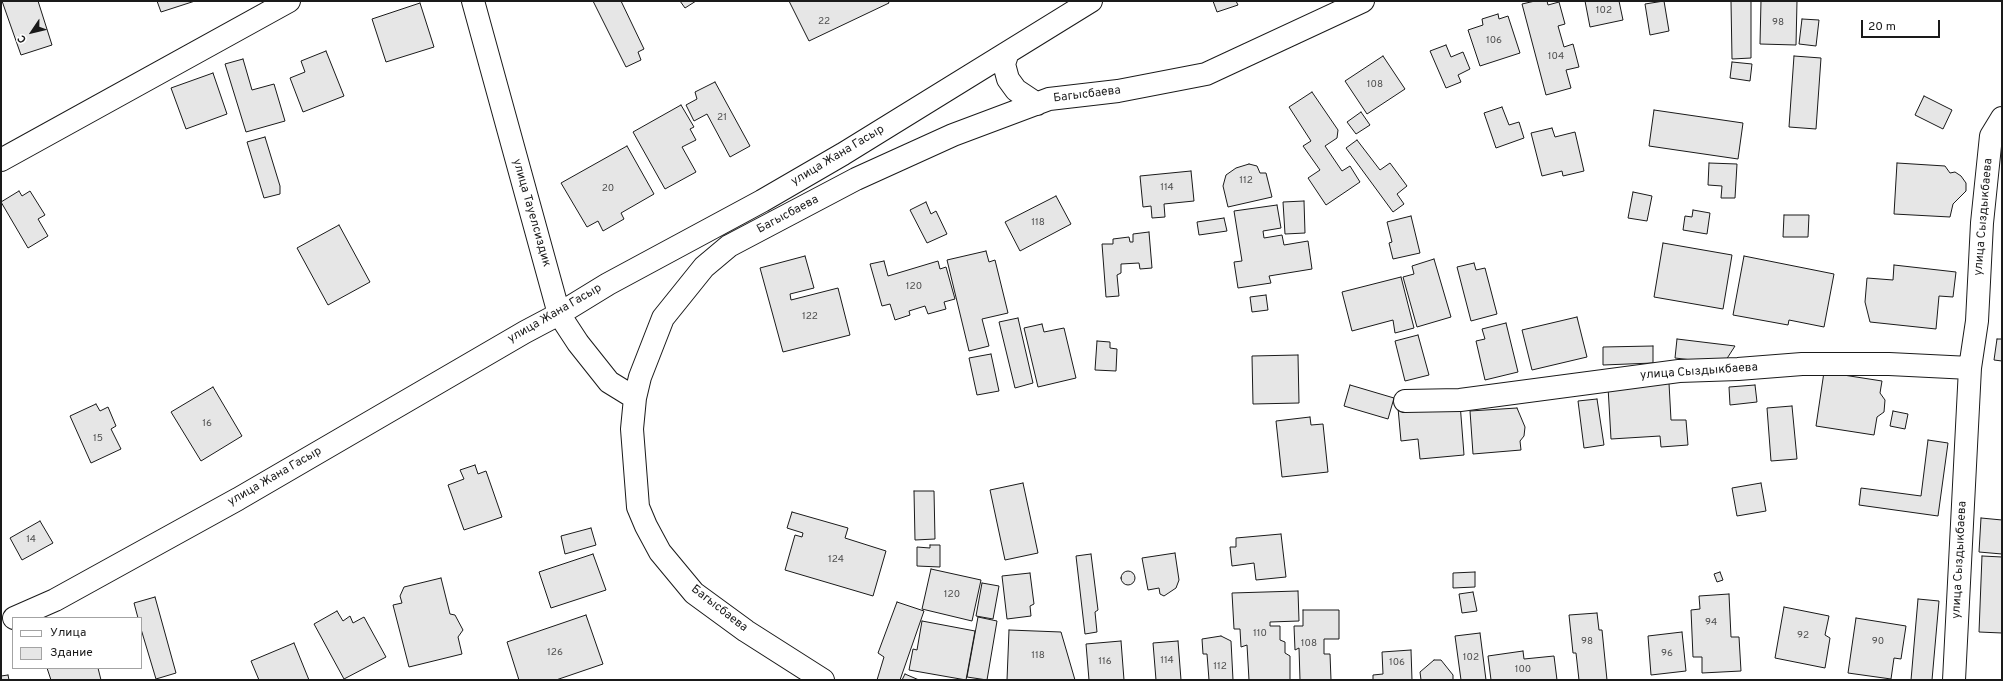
<!DOCTYPE html>
<meta charset="utf-8">
<style>
body{margin:0}
#map{position:relative;width:2003px;height:681px;overflow:hidden;background:#fff;font-family:Overpass,sans-serif}
canvas{display:block}
.frame{position:absolute;inset:0;border:2px solid #1a1a1a;pointer-events:none}
.legend{position:absolute;left:12px;top:617px;width:130px;height:52px;box-sizing:border-box;background:#fff;border:1px solid #a3a3a3;margin:0;padding:5px 7px;list-style:none;font-size:12px;color:#1a1a1a}
.legend li{display:flex;align-items:center;gap:8px;height:20px}
.legend b{width:20px;border:1px solid #a3a3a3}
.north{position:absolute;left:12px;top:12px;width:40px;height:40px;-webkit-text-stroke:3px #fff;paint-order:stroke;rotate:235deg;font-size:11px;font-weight:700;line-height:16px;text-align:center;color:#1a1a1a}
.north::after{content:'';display:block;margin:auto;width:14px;height:18px;background:#1a1a1a;clip-path:polygon(50% 0,100% 100%,50% 72%,0 100%)}
.scale{position:absolute;left:1861px;top:20px;width:79px;height:18px;box-sizing:border-box;border:2px solid #1a1a1a;border-top:0;padding-left:5px;font-size:12px;line-height:14px;white-space:nowrap;color:#1a1a1a;-webkit-text-stroke:3px #fff;paint-order:stroke}
</style>
<div id="map">
<canvas width="2003" height="681"></canvas>
<div class="frame"></div>
<ul class="legend">
<li><b style="height:5px;background:#fff"></b>Улица</li>
<li><b style="height:11px;background:#e6e6e6"></b>Здание</li>
</ul>
<div class="north">С</div>
<div class="scale">20 m</div>
</div>
<script>
const c = document.querySelector('canvas').getContext('2d');
c.lineJoin = 'round';
function paint(path, color) { c.fillStyle = color; c.fill(path, 'evenodd'); }
const poly = rows => new Path2D(rows.map(r => 'M' + r).join(''));
function trace(path, color, width, dash) { c.strokeStyle = color; c.lineWidth = width; c.lineCap = dash ? 'butt' : 'round'; c.setLineDash(dash || []); c.stroke(path); }
function write(font, color, halo, rows, align = 'center') {
  c.font = font + ' Overpass,sans-serif'; c.lineWidth = 3; c.setLineDash([]); c.textBaseline = 'middle'; c.strokeStyle = halo; c.fillStyle = color; for (const [text, x, y, turn = 0] of rows) {
    c.save(); c.translate(x, y); c.rotate((+turn || 0) * Math.PI / 180); c.textAlign = isNaN(turn) ? turn : align; if (halo) c.strokeText(text, 0, 0); c.fillText(text, 0, 0); c.restore();
  }
}
const building = poly([
 [2,1,38,1,52,45,21,55,2,1],
 [157,1,195,1,161,12,157,1],
 [593,1,621,1,644,49,638,52,641,60,626,67,593,1],
 [680,1,696,1,685,8,680,1],
 [789,1,888,1,889,3,809,41,789,1],
 [1213,1,1236,1,1238,5,1217,12,1213,1],
 [1535,1,1547,1,1548,5,1559,2,1565,24,1558,26,1564,47,1573,44,1579,67,1566,70,1571,88,1546,95,1522,4,1535,1],
 [1585,1,1619,1,1623,20,1590,27,1585,1],
 [1664,1,1669,31,1650,35,1645,4,1664,1],
 [1731,1,1751,1,1751,58,1732,59,1731,1],
 [1761,1,1797,1,1796,45,1760,44,1761,1],
 [420,3,434,47,386,62,372,19,420,3],
 [1498,14,1499,19,1508,16,1520,53,1480,66,1468,30,1483,25,1482,19,1498,14],
 [1802,19,1819,20,1816,46,1799,44,1802,19],
 [1446,45,1451,57,1463,52,1470,69,1458,75,1461,82,1446,88,1430,51,1446,45],
 [326,51,344,96,303,112,290,78,305,72,301,61,326,51],
 [1383,56,1405,89,1367,114,1345,81,1383,56],
 [1794,56,1821,58,1816,129,1789,127,1794,56],
 [243,59,252,90,274,84,285,121,246,132,225,64,243,59],
 [1732,62,1752,64,1750,81,1730,78,1732,62],
 [213,73,227,114,186,129,171,88,213,73],
 [715,82,750,146,730,157,707,114,694,121,686,105,697,99,695,92,715,82],
 [1312,92,1338,130,1337,138,1325,146,1342,171,1350,166,1360,182,1326,205,1308,178,1320,170,1303,146,1311,141,1289,107,1312,92],
 [1924,96,1952,110,1943,129,1915,115,1924,96],
 [681,105,694,127,690,129,696,140,682,147,696,172,665,189,633,132,681,105],
 [1502,107,1509,125,1519,122,1524,138,1496,148,1484,113,1502,107],
 [1654,110,1743,123,1738,159,1649,146,1654,110],
 [1361,112,1370,125,1356,134,1347,122,1361,112],
 [1552,128,1555,137,1575,132,1584,171,1563,176,1562,171,1542,176,1531,133,1552,128],
 [265,137,280,186,280,194,264,198,247,142,265,137],
 [1357,140,1380,170,1390,163,1407,186,1397,194,1404,204,1393,212,1346,148,1357,140],
 [627,146,654,194,621,213,624,219,603,231,598,221,587,227,561,183,627,146],
 [1709,163,1737,164,1735,198,1721,198,1722,186,1708,185,1709,163],
 [1897,163,1945,166,1950,173,1955,172,1961,176,1966,183,1966,191,1953,204,1950,217,1894,214,1897,163],
 [1249,164,1257,166,1260,173,1266,173,1272,197,1228,207,1223,186,1226,175,1236,168,1249,164],
 [1191,171,1194,201,1164,204,1165,217,1152,218,1151,206,1143,207,1140,176,1191,171],
 [19,191,22,196,30,191,45,215,38,219,48,236,28,248,1,202,19,191],
 [1633,192,1652,196,1647,221,1628,218,1633,192],
 [1056,196,1071,224,1020,251,1005,222,1056,196],
 [1304,201,1305,233,1285,234,1283,202,1304,201],
 [926,202,931,214,936,211,947,234,927,243,910,210,926,202],
 [1277,205,1281,228,1263,231,1264,238,1282,235,1284,245,1308,241,1312,269,1269,276,1271,283,1238,288,1234,262,1242,261,1234,211,1277,205],
 [1693,210,1710,213,1707,234,1683,230,1685,216,1692,217,1693,210],
 [1784,215,1809,215,1808,237,1783,237,1784,215],
 [1411,216,1420,253,1393,259,1389,243,1392,242,1387,222,1411,216],
 [1224,218,1227,231,1199,235,1197,222,1224,218],
 [339,225,370,282,328,305,297,248,339,225],
 [1149,232,1152,268,1140,269,1139,263,1121,264,1121,273,1117,275,1119,296,1106,297,1102,244,1113,244,1113,239,1129,237,1130,242,1133,242,1133,234,1149,232],
 [1663,243,1732,255,1723,309,1654,297,1663,243],
 [986,251,989,262,995,260,1008,313,982,319,989,346,969,351,947,260,986,251],
 [805,256,814,288,790,294,791,300,838,288,850,335,783,352,760,268,805,256],
 [1744,256,1834,274,1824,327,1789,320,1788,325,1733,315,1744,256],
 [1434,259,1451,317,1417,327,1403,277,1414,274,1412,266,1434,259],
 [884,261,888,276,938,261,940,269,946,267,955,299,944,302,946,309,928,314,925,306,909,311,910,315,895,320,890,304,882,306,870,264,884,261],
 [1474,263,1476,270,1485,268,1497,314,1471,321,1457,267,1474,263],
 [1894,265,1956,272,1953,297,1939,296,1936,329,1870,322,1865,302,1867,278,1893,280,1894,265],
 [1401,277,1414,328,1395,333,1393,320,1352,331,1342,292,1401,277],
 [1266,295,1268,310,1252,312,1250,297,1266,295],
 [1577,317,1587,357,1532,370,1522,330,1577,317],
 [1018,318,1033,383,1015,388,999,322,1018,318],
 [1506,323,1518,372,1485,380,1476,341,1485,339,1482,329,1506,323],
 [1042,324,1044,332,1064,328,1076,378,1038,387,1024,328,1042,324],
 [1418,335,1429,375,1405,381,1395,341,1418,335],
 [1677,339,1735,346,1726,360,1718,363,1675,358,1677,339],
 [1997,339,2002,339,2002,361,1994,360,1997,339],
 [1097,341,1110,342,1110,348,1117,349,1116,371,1095,370,1097,341],
 [1653,346,1653,363,1603,365,1603,347,1653,346],
 [991,354,999,391,977,395,969,358,991,354],
 [1298,355,1299,403,1253,404,1252,356,1298,355],
 [1824,372,1882,381,1880,393,1885,400,1884,412,1877,417,1874,435,1816,426,1824,372],
 [1669,383,1671,420,1686,420,1688,445,1661,447,1660,436,1611,439,1608,387,1669,383],
 [1350,385,1394,398,1388,419,1344,406,1350,385],
 [1755,385,1757,402,1730,405,1729,387,1755,385],
 [213,387,242,436,201,461,171,412,213,387],
 [1597,399,1604,445,1584,448,1578,401,1597,399],
 [1460,403,1464,455,1420,459,1418,439,1401,441,1398,408,1460,403],
 [96,404,100,411,108,407,116,426,111,429,121,449,91,463,70,416,96,404],
 [1792,406,1797,459,1771,461,1767,408,1792,406],
 [1517,408,1525,427,1524,436,1520,441,1521,450,1473,454,1470,411,1517,408],
 [1893,411,1908,414,1905,429,1890,426,1893,411],
 [1310,417,1311,425,1323,424,1328,472,1282,477,1276,421,1310,417],
 [1928,440,1948,443,1938,516,1859,505,1861,488,1921,496,1928,440],
 [475,465,478,474,486,471,502,517,464,530,448,485,464,479,460,470,475,465],
 [1023,483,1038,553,1005,560,990,490,1023,483],
 [1761,483,1766,511,1737,516,1732,488,1761,483],
 [914,491,934,491,935,539,915,540,914,491],
 [792,512,848,528,845,538,886,551,873,596,785,570,795,535,802,537,803,533,787,528,792,512],
 [1981,518,2002,520,2002,554,1979,552,1981,518],
 [40,521,53,543,22,560,10,538,40,521],
 [591,528,596,545,565,554,561,536,591,528],
 [1281,534,1286,577,1256,580,1254,563,1232,566,1230,547,1236,547,1236,538,1281,534],
 [930,545,940,545,940,567,917,566,917,547,930,548,930,545],
 [1175,553,1179,580,1176,588,1164,596,1160,594,1159,588,1148,590,1142,558,1175,553],
 [593,554,606,590,551,608,539,572,593,554],
 [1091,554,1098,610,1095,612,1097,632,1085,634,1076,556,1091,554],
 [1982,556,2002,557,2002,633,1979,632,1982,556],
 [931,569,981,580,972,621,922,609,931,569],
 '1121 578a7 7 0 1 1 14 0a7 7 0 1 1-14 0Z',
 [1475,572,1475,587,1453,588,1453,573,1475,572],
 [1720,572,1723,580,1717,582,1714,574,1720,572],
 [1030,573,1034,604,1030,606,1031,616,1007,619,1002,576,1030,573],
 [441,578,450,614,455,615,463,630,458,637,462,654,409,667,393,605,402,603,400,596,404,587,441,578],
 [982,583,999,586,993,619,976,616,982,583],
 [1298,591,1299,621,1270,622,1270,626,1280,626,1280,640,1285,642,1285,653,1290,656,1290,680,1249,680,1247,645,1241,647,1240,629,1234,629,1232,593,1298,591],
 [1473,592,1477,611,1462,613,1459,594,1473,592],
 [1729,594,1731,637,1739,637,1741,671,1702,673,1702,657,1693,657,1691,610,1700,609,1699,596,1729,594],
 [155,597,176,673,156,679,141,629,141,618,138,618,134,603,155,597],
 [1918,599,1939,601,1932,680,1911,680,1918,599],
 [897,602,924,611,900,680,877,680,884,657,878,653,897,602],
 [1784,607,1829,616,1825,635,1830,638,1825,668,1775,658,1784,607],
 [1303,610,1339,610,1339,639,1324,639,1324,654,1330,654,1331,680,1300,680,1299,648,1295,650,1294,626,1303,626,1303,610],
 [337,611,343,621,350,616,353,623,364,617,386,657,344,679,314,624,337,611],
 [1597,613,1599,630,1602,630,1607,680,1579,680,1576,653,1573,653,1569,615,1597,613],
 [586,615,603,664,556,680,519,680,507,642,586,615],
 [978,617,997,621,987,680,967,677,978,617],
 [1856,618,1906,626,1901,659,1894,658,1891,679,1848,673,1856,618],
 [922,621,975,631,966,680,909,670,913,649,917,650,922,621],
 [1009,630,1061,632,1075,680,1007,680,1009,630],
 [1682,632,1686,671,1651,675,1648,636,1682,632],
 [1480,633,1486,680,1461,680,1455,636,1480,633],
 [1221,636,1231,641,1233,680,1209,680,1207,654,1203,654,1202,639,1221,636],
 [1121,641,1124,680,1089,680,1086,644,1121,641],
 [1178,641,1181,680,1156,680,1153,643,1178,641],
 [294,643,309,680,259,680,251,661,294,643],
 [1411,650,1412,680,1373,680,1373,675,1383,674,1382,652,1411,650],
 [1523,651,1524,659,1554,656,1557,680,1491,680,1488,656,1523,651],
 [1434,660,1441,660,1453,675,1453,680,1421,680,1420,672,1434,660],
 [47,668,98,668,101,680,51,680,47,668],
 [905,674,919,680,902,680,905,674],
 [8,675,9,680,1,680,1,676,8,675]
]);
const minor = poly([
 [473,1,559,314,578,343,609,382,635,398],
 [1007,55,1004,64,1008,79,1016,90,1037,104],
 [1,160,289,1],
 [1405,401,1460,400,1679,371,1738,369,1802,364,1889,364,1970,368],
 [14,618,55,600,238,499,525,332,559,314,608,284,762,201,843,154,1091,1],
 [823,680,746,631,694,593,660,552,646,526,638,507,632,429,635,398,640,377,663,318,704,267,729,246,856,179,953,135,1049,99,1118,91,1206,74,1363,1],
 [1954,680,1970,368,1977,321,1982,223,1991,136,2002,118]
]);
const numberNames = [
 ["102",1604,11],
 ["22",824,22],
 ["98",1778,23],
 ["106",1494,41],
 ["104",1556,57],
 ["108",1375,85],
 ["21",722,118],
 ["112",1246,181],
 ["114",1167,188],
 ["20",608,189],
 ["118",1038,223],
 ["120",914,287],
 ["122",810,317],
 ["16",207,424],
 ["15",98,439],
 ["14",31,540],
 ["124",836,560],
 ["120",952,595],
 ["94",1711,623],
 ["110",1260,634],
 ["92",1803,636],
 ["98",1587,642],
 ["90",1878,642],
 ["108",1309,644],
 ["126",555,653],
 ["96",1667,654],
 ["118",1038,656],
 ["102",1471,658],
 ["114",1167,661],
 ["116",1105,662],
 ["106",1397,663],
 ["112",1220,667],
 ["100",1523,670]
];
const streetNames = [
 ["Багысбаева",1087,95,-7],
 ["улица Жана Гасыр",838,156,-31],
 ["улица Тауелсиздик",531,213,74],
 ["Багысбаева",788,215,-28],
 ["улица Сыздыкбаева",1984,217,-85],
 ["улица Жана Гасыр",555,314,-30],
 ["улица Сыздыкбаева",1699,372,-4],
 ["улица Жана Гасыр",275,477,-30],
 ["улица Сыздыкбаева",1960,560,-87],
 ["Багысбаева",719,609,38]
];
paint(building, '#e6e6e6');
trace(building, '#1a1a1a', 1);
trace(minor, '#1a1a1a', 24);
trace(minor, '#fff', 22);
write('10px', '#4d4d4d', null, numberNames);
write('12px', '#1a1a1a', '#fff', streetNames);
</script>
